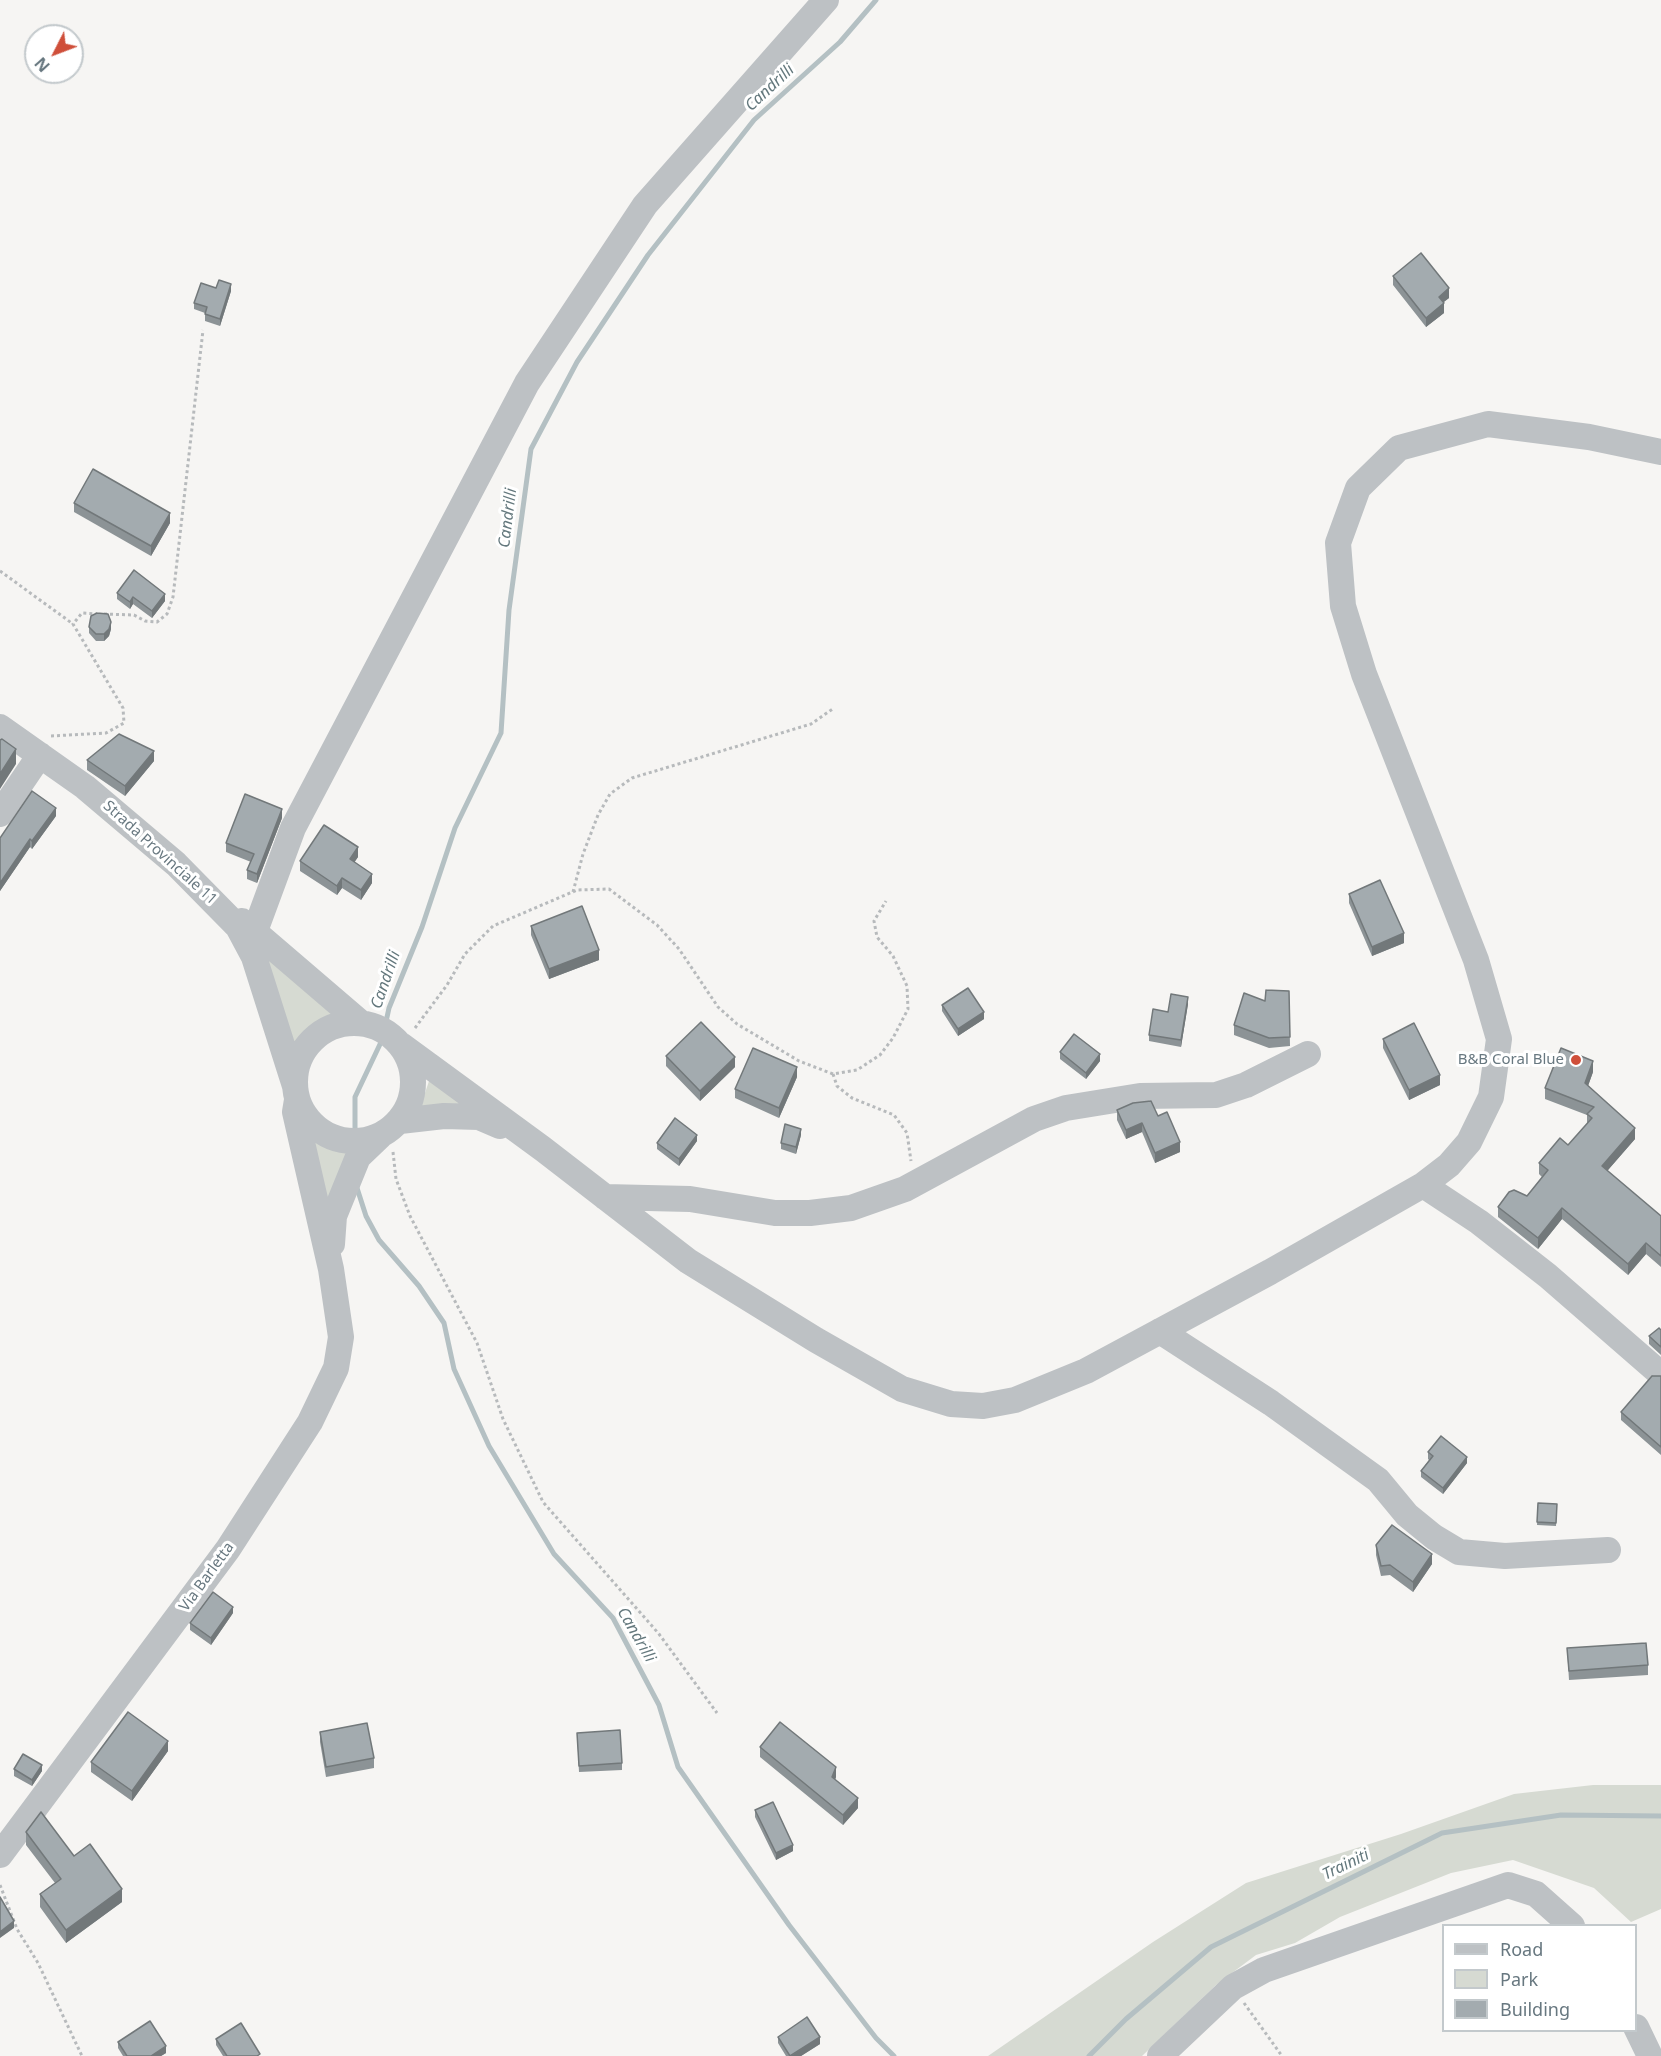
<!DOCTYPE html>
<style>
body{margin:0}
#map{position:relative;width:1661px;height:2056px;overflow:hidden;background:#f6f5f3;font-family:"Noto Sans",sans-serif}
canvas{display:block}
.legend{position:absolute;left:1442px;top:1924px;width:195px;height:108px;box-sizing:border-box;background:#fff;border:2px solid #c3c9cc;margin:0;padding:8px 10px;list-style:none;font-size:18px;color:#687880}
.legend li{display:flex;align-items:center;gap:12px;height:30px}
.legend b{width:30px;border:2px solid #c3c9cc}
.north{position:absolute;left:24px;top:24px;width:60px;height:60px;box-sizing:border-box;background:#fff;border:2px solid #c3c9cc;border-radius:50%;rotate:228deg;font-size:16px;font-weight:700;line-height:24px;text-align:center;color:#687880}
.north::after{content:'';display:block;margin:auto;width:21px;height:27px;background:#cf4f3a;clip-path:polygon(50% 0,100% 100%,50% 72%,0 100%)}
</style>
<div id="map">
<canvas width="1661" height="2056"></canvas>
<ul class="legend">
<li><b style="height:8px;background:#bdc1c4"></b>Road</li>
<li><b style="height:16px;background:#d6dad2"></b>Park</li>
<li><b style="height:16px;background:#a3abaf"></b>Building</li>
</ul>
<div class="north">N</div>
</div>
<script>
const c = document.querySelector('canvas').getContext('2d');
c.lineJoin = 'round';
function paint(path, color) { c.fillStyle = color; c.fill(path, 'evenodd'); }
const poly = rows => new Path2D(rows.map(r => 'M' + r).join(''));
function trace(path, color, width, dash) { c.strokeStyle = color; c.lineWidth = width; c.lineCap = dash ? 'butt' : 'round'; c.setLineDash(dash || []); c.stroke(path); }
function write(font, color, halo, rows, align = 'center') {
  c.font = font + ' "Noto Sans",sans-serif'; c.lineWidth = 6; c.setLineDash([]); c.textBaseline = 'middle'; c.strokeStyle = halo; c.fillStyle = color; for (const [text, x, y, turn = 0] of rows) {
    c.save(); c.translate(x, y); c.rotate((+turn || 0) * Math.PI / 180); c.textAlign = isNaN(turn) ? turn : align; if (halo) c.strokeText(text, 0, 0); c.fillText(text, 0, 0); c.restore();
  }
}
const green = poly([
 [259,940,343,1016,333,1017,316,1027,296,1053],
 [429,1081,464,1106,420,1108],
 [312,1130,331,1146,355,1151,324,1220],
 [1593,1785,1661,1785,1661,1909,1631,1922,1594,1888,1513,1860,1451,1873,1340,1917,1295,1943,1256,1955,1216,1985,1142,2056,988,2056,1153,1942,1246,1883,1401,1834,1514,1794]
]);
const stream = poly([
 [355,1131,355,1097,382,1040,389,1008,422,927,455,828,501,733,509,610,531,449,577,362,648,255,754,120,840,42,876,0],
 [357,1188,366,1216,379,1240,419,1286,444,1323,454,1369,489,1446,554,1554,613,1618,659,1705,678,1767,789,1925,876,2038,894,2056],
 [1089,2056,1126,2019,1211,1947,1442,1833,1561,1815,1661,1816]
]);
const path = poly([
 [0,571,73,624],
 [104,614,134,615,145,621,157,622,167,614,173,597,203,330],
 [51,736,106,733,124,723,123,708,73,624,82,613,97,614],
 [573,892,583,854,598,815,610,794,632,778,811,724,834,708],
 [415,1028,447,985,465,954,493,926,577,890,609,889,657,925,679,949,718,1007,737,1024,799,1061,833,1074,857,1070,880,1055,893,1038,908,1009,907,986,893,956,877,937,874,921,886,901],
 [833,1074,837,1086,852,1098,894,1115,907,1133,911,1161],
 [393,1152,396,1179,410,1216,477,1343,503,1419,543,1502,659,1634,717,1713],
 [0,1885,17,1929,38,1963,82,2056],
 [1244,2003,1282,2056]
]);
const minor = poly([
 [0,727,85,787,176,864,238,927,254,957,295,1086],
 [0,814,40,755],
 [242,921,361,1023],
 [255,931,293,828,527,383,645,205,826,0],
 '295 1082a59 59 0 1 1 118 0a59 59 0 1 1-118 0Z',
 [401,1045,543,1149,688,1261,816,1340,902,1389,951,1404,983,1406,1015,1400,1086,1371,1270,1272,1423,1185,1449,1165,1469,1142,1491,1097,1499,1039,1476,960,1364,674,1343,606,1338,543,1358,488,1399,448,1488,424,1589,437,1661,452],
 [400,1121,444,1116,479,1117,500,1126],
 [1423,1185,1479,1222,1548,1276,1656,1370],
 [605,1197,690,1199,775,1213,810,1213,851,1208,905,1189,1034,1119,1066,1108,1140,1096,1216,1095,1246,1085,1308,1054],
 [332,1244,334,1216,358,1157,380,1136],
 [1160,1331,1271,1403,1378,1480,1407,1515,1434,1537,1459,1552,1505,1556,1608,1550],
 [0,1855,228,1549,310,1422,336,1368,341,1337,331,1269,295,1112,297,1100],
 [1636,2027,1650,2056],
 [1160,2056,1233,1987,1264,1970,1508,1885,1536,1894,1572,1926]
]);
const wall = poly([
 [1393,276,1449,298,1443,302,1444,313,1426,327,1393,285],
 [216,288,231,291,220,326,205,321,205,313,194,309,194,303],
 [74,503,170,523,151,556,74,512],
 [117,593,165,601,152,618,133,604,130,609,117,599],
 [89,627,111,629,109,636,104,641,96,641,89,633],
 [87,760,154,761,125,796,87,770],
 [56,816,32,849,30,847,0,891,0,838],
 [282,818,257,883,247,879,247,870,251,862,226,852,226,843],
 [358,857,354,862,372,883,361,900,342,888,337,895,300,871,300,861],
 [1349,894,1404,943,1372,956,1349,903],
 [531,926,599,960,549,979,531,935],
 [1289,991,1290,1046,1269,1048,1234,1035,1234,1025,1265,1001],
 [1188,1004,1181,1047,1149,1041,1149,1035,1168,1012],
 [942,1005,984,1019,958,1036,942,1011],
 [1383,1039,1440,1085,1409,1100,1383,1048],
 [1060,1052,1100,1061,1086,1079,1060,1059],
 [666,1056,735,1067,700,1101,666,1066],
 [1593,1072,1588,1086,1635,1139,1607,1171,1661,1216,1661,1267,1646,1254,1628,1275,1562,1219,1538,1249,1498,1217,1498,1207,1527,1196,1542,1177,1539,1174,1539,1163,1568,1145,1587,1124,1587,1115,1545,1099,1545,1088],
 [797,1077,779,1118,735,1098,735,1089],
 [1117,1110,1158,1116,1180,1152,1155,1163,1142,1132,1126,1139,1117,1120],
 [801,1135,796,1154,781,1149,781,1143],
 [697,1141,679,1166,657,1149,657,1143],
 [1661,1330,1661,1355,1649,1344,1649,1336],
 [1661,1376,1661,1455,1621,1420,1621,1412],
 [1428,1452,1467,1463,1443,1494,1421,1477,1421,1471,1429,1460,1428,1459],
 [1538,1503,1557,1504,1556,1526,1537,1525],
 [1376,1545,1432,1564,1413,1592,1390,1575,1381,1576,1376,1555],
 [233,1613,211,1645,190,1630,190,1623],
 [1567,1648,1648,1665,1648,1675,1569,1680],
 [320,1732,374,1758,374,1768,326,1777,320,1742],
 [577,1733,622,1763,622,1770,579,1772],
 [760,1747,836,1777,835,1780,858,1808,843,1825,760,1757],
 [168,1751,132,1801,91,1772,91,1762],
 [14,1769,42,1771,32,1786,14,1776],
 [755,1810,793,1851,776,1860,755,1817],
 [26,1832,74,1856,122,1902,66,1943,40,1907,40,1894,55,1883,26,1845],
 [778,2037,820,2044,801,2056,786,2056,778,2043],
 [216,2039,257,2056,223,2056,216,2045],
 [118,2042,166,2053,161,2056,123,2056,118,2048]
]);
const shadedWall = poly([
 [231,284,231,291,220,326,220,319],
 [1449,288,1449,298,1439,306,1439,297],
 [1444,303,1444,313,1426,327,1426,318],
 [170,513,170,523,151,556,151,546],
 [165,594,165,601,152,618,152,611],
 [133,597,133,604,130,609,130,602],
 [111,622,111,629,109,636,104,641,104,634],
 [16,749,16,764,0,789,0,774],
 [154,751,154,761,125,796,125,786],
 [56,808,56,816,32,849,32,841],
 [282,809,282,818,257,883,257,874],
 [30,839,30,847,0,891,0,883],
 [358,847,358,857,350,869,350,859],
 [372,874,372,883,361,900,361,890],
 [342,878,342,888,337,895,337,886],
 [1404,933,1404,943,1372,956,1372,947],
 [599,950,599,960,549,979,549,969],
 [1188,997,1188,1004,1181,1047,1181,1040],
 [984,1012,984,1019,958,1036,958,1029],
 [1100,1054,1100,1061,1086,1079,1086,1073],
 [735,1057,735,1067,700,1101,700,1091],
 [1593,1061,1593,1072,1585,1094,1585,1083],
 [797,1067,797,1077,779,1118,779,1108],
 [1440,1075,1440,1085,1409,1100,1409,1090],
 [1142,1123,1142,1132,1126,1139,1126,1130],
 [1635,1128,1635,1139,1602,1177,1602,1166],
 [801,1129,801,1135,796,1154,796,1147],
 [697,1135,697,1141,679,1166,679,1159],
 [1180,1142,1180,1152,1155,1163,1155,1153],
 [1562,1208,1562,1219,1538,1249,1538,1238],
 [1646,1243,1646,1254,1628,1275,1628,1264],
 [1467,1457,1467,1463,1443,1494,1443,1488],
 [1432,1554,1432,1564,1413,1592,1413,1582],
 [233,1607,233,1613,211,1645,211,1638],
 [168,1741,168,1751,132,1801,132,1791],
 [42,1765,42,1771,32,1786,32,1780],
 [836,1767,836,1777,832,1787,832,1777],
 [858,1798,858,1808,843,1825,843,1815],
 [793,1845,793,1851,776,1860,776,1853],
 [122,1889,122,1902,66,1943,66,1930],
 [14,1921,14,1928,0,1938,0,1932],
 [820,2037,820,2044,801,2056,791,2056],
 [166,2046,166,2053,161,2056,151,2056]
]);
const building = poly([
 [1421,253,1449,288,1439,297,1444,303,1426,318,1393,276,1421,253],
 [219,280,231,284,220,319,205,314,207,307,194,303,201,283,216,288,219,280],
 [93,469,170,513,151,546,74,503,93,469],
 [134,570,165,594,152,611,133,597,130,602,117,593,134,570],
 [97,613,108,614,111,622,109,629,104,634,96,634,89,627,91,616,97,613],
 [119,734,154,751,125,786,87,760,119,734],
 [2,739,16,749,0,774,0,740,2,739],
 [32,791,56,808,32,841,30,839,0,883,0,838,32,791],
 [245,794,282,809,257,874,247,870,254,854,226,843,245,794],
 [324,825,358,847,350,859,372,874,361,890,342,878,337,886,300,861,324,825],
 [1380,880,1404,933,1372,947,1349,894,1380,880],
 [582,906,599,950,549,969,531,926,582,906],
 [968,988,984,1012,958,1029,942,1005,968,988],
 [1266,990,1289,991,1290,1037,1269,1038,1234,1025,1244,993,1265,1001,1266,990],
 [1171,994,1188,997,1181,1040,1149,1035,1153,1009,1168,1012,1171,994],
 [701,1022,735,1057,700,1091,666,1056,701,1022],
 [1414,1023,1440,1075,1409,1090,1383,1039,1414,1023],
 [1074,1034,1100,1054,1086,1073,1060,1052,1074,1034],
 [753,1048,797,1067,779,1108,735,1089,753,1048],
 [1561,1048,1593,1061,1585,1083,1635,1128,1602,1166,1661,1216,1661,1256,1646,1243,1628,1264,1562,1208,1538,1238,1498,1207,1509,1192,1514,1190,1527,1196,1548,1170,1539,1163,1560,1138,1568,1145,1592,1118,1587,1114,1594,1107,1545,1088,1561,1048],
 [1151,1101,1158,1116,1167,1112,1180,1142,1155,1153,1142,1123,1126,1130,1117,1110,1133,1103,1151,1101],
 [675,1118,697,1135,679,1159,657,1143,675,1118],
 [785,1124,801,1129,796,1147,781,1143,785,1124],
 [1659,1328,1661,1330,1661,1347,1649,1336,1659,1328],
 [1652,1376,1661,1376,1661,1447,1621,1412,1652,1376],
 [1441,1436,1467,1457,1443,1488,1421,1471,1433,1456,1428,1452,1441,1436],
 [1538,1503,1557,1504,1556,1523,1537,1522,1538,1503],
 [1392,1525,1432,1554,1413,1582,1390,1565,1381,1566,1376,1545,1392,1525],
 [213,1592,233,1607,211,1638,190,1623,213,1592],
 [1646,1643,1648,1665,1569,1671,1567,1648,1646,1643],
 [128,1712,168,1741,132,1791,91,1762,128,1712],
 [780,1722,836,1767,832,1777,858,1798,843,1815,760,1747,780,1722],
 [367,1723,374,1758,326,1767,320,1732,367,1723],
 [620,1730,622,1763,579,1766,577,1733,620,1730],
 [23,1754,42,1765,32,1780,14,1769,23,1754],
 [773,1802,793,1845,776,1853,755,1810,773,1802],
 [41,1812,74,1856,90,1844,122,1889,66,1930,40,1894,61,1879,26,1832,41,1812],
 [0,1897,14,1921,0,1932,0,1897],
 [807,2017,820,2037,790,2056,778,2037,807,2017],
 [150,2021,166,2046,151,2056,127,2056,118,2042,150,2021],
 [241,2023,260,2054,257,2056,227,2056,216,2039,241,2023]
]);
const markers = [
 [1576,1060,6,"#cf4f3a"]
];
const streetNames = [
 ["Strada Provinciale 11",160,853,42],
 ["Via Barletta",207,1577,-54]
];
const poiNames = [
 ["B&B Coral Blue",1564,1060]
];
const waterNames = [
 ["Candrilli",770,88,-43],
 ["Candrilli",508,518,-83],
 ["Candrilli",386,980,-71],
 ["Candrilli",636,1635,60],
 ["Trainiti",1346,1865,-26]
];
paint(green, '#d6dad2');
trace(stream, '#b4c0c3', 5);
trace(path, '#b7babc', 3, [3, 3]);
trace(minor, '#bdc1c4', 26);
paint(wall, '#8c9396');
paint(shadedWall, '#72787a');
paint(building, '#a3abaf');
trace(building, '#72787a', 1.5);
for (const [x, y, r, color] of markers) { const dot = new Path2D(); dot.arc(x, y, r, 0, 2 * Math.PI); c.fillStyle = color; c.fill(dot); trace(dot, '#fff', 2); }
write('15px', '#687880', '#fff', streetNames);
write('15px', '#687880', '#fff', poiNames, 'right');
write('italic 16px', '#64787d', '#fff', waterNames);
</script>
